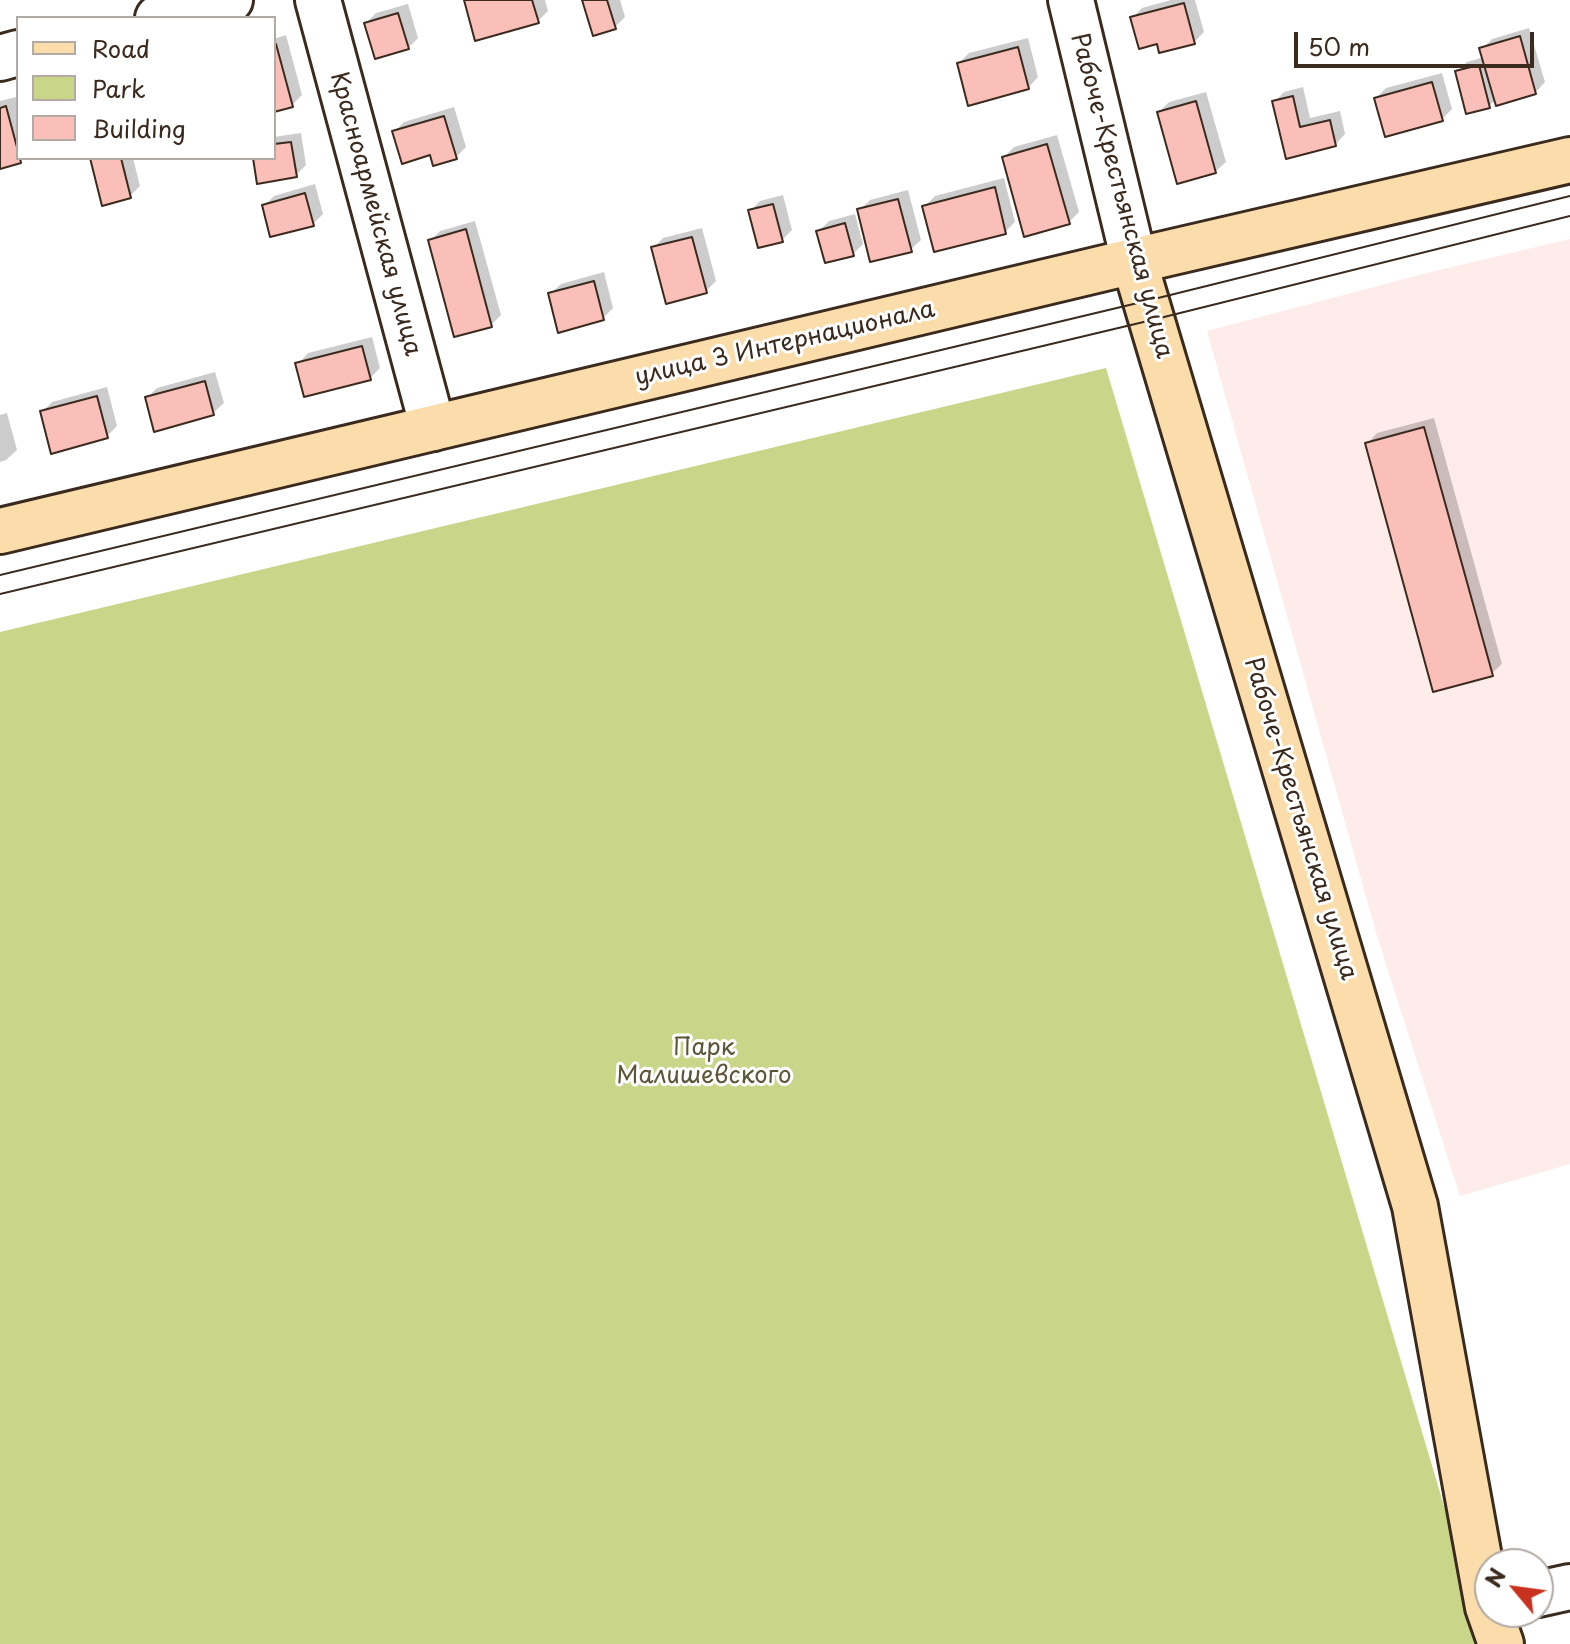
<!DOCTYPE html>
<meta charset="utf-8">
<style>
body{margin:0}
#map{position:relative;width:1570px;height:1644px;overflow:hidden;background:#fff;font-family:"Playpen Sans",sans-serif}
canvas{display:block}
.legend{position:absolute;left:16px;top:16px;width:260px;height:144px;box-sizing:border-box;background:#fff;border:2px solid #b1aaa5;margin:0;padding:10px 14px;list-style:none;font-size:24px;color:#3b2a1e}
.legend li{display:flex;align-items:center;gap:16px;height:40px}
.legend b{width:40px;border:2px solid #b1aaa5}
.north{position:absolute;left:1474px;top:1548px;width:80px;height:80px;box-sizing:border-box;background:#fff;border:2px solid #b1aaa5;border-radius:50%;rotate:299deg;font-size:22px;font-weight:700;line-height:32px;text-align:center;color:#3b2a1e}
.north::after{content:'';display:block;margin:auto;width:28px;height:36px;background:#c8321e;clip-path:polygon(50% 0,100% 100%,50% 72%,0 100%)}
.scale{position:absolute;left:1294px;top:32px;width:240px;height:36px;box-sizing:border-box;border:4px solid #3b2a1e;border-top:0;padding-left:10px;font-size:24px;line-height:28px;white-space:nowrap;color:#3b2a1e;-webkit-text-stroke:6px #fff;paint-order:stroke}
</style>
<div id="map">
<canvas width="1570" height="1644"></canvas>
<ul class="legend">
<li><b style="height:10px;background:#faddab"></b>Road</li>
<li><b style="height:22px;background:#c9d689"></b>Park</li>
<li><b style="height:22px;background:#fbbfb9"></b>Building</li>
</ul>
<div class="north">N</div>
<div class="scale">50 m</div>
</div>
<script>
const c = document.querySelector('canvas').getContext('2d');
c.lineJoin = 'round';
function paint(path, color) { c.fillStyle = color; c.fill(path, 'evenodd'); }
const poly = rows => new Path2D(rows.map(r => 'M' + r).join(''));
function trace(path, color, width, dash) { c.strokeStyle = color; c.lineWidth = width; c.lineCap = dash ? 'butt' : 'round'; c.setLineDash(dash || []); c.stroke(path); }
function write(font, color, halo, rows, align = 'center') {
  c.font = font + ' "Playpen Sans",sans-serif'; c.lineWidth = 6; c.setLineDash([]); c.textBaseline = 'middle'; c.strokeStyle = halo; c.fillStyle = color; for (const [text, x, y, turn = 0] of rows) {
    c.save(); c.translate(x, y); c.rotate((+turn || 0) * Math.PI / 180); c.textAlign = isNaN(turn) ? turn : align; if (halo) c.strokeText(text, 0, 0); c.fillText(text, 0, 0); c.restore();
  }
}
const built = poly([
 [1570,239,1570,1164,1460,1196,1377,936,1207,331,1431,272]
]);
const green = poly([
 [1106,368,1485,1644,0,1644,0,632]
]);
const shadow = poly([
 [466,0,545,0,548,11,538,21],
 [584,0,620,0,625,17,615,27],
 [1171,0,1195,0,1204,32,1194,42,1158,41,1132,18,1142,8],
 [408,4,418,38,408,48,366,23,376,13],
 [1529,28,1545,82,1535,93,1496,99,1489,106,1457,72,1467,62,1484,57,1482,49,1492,39],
 [286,35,302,95,292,105,274,110,274,39],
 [1028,38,1038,77,1028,88,959,63,969,53],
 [1442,73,1452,109,1442,119,1376,98,1386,88],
 [1303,87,1310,118,1340,111,1345,134,1335,145,1287,156,1274,102,1284,92],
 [1206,92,1226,162,1215,172,1159,112,1169,102],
 [16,97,18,104,18,158,23,158,20,161,0,167,0,101],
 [454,107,466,147,456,157,432,153,394,132,404,122],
 [301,133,306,165,296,175,255,158,274,158,274,137],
 [1057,135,1079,212,1068,223,1004,157,1014,147],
 [92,158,133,158,140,186,130,196],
 [1004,178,1015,222,1005,232,925,206,935,196],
 [315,184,323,214,313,224,264,206,274,196],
 [908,190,921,240,910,250,860,210,870,200],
 [783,195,792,230,782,240,750,211,760,201],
 [855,214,863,244,853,254,819,231,829,221],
 [475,221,501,315,491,325,430,241,440,231],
 [702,228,716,281,706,291,653,248,663,238],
 [604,272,613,308,603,318,550,294,561,284],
 [372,337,380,368,370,378,298,364,308,353],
 [215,372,224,403,213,413,147,398,157,388],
 [107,387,117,426,107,436,42,412,52,402],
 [7,413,17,450,6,460,0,462,0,415],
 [1434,418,1502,664,1491,674,1367,444,1377,433]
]);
const building = poly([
 [464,0,532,0,539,23,475,41,464,0],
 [582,0,607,0,616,29,593,36,582,0],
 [1184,3,1195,44,1159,53,1157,44,1139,49,1130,17,1184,3],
 [398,13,409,49,375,59,364,23,398,13],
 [1520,36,1536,94,1496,106,1479,48,1520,36],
 [276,44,293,107,274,112,274,45,276,44],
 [1018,47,1029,89,968,106,957,63,1018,47],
 [1479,65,1490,108,1466,114,1455,71,1479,65],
 [1432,82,1443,121,1385,137,1374,98,1432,82],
 [1293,96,1300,127,1330,120,1336,146,1286,159,1272,101,1293,96],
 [1196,101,1216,173,1177,184,1157,112,1196,101],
 [6,106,18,151,18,158,20,158,21,163,0,169,0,108,6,106],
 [444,116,457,159,433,166,430,155,402,164,392,131,444,116],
 [291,142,297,177,257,184,253,158,274,158,274,144,291,142],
 [1047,144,1070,224,1024,237,1002,157,1047,144],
 [90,158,121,158,131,198,102,206,90,158],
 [995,187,1006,234,934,252,922,206,995,187],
 [305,193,314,226,270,237,262,205,305,193],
 [898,199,912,252,870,262,857,209,898,199],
 [773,204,783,242,758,248,748,210,773,204],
 [845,223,854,256,825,263,816,231,845,223],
 [466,229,492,327,454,337,428,240,466,229],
 [692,237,707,293,666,304,651,247,692,237],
 [594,281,604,320,558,333,548,293,594,281],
 [362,346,371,380,304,397,295,363,362,346],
 [205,381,214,415,154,432,145,397,205,381],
 [97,396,108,438,51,454,40,411,97,396],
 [1424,427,1493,676,1433,692,1365,443,1424,427]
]);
const minor = poly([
 [318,0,433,428],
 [1071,0,1134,261],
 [158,18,230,0],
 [0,58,18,53],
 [1538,1594,1570,1587]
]);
const major = poly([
 [1134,261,1415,1206,1488,1607,1501,1644],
 [0,531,1134,261,1570,160]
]);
const tram = poly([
 [0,575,1146,301,1570,196],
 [0,594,1152,320,1570,216]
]);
const streetNames = [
 ["Рабоче-Крестьянская улица",1121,196,75],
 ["Красноармейская улица",375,214,75],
 ["улица 3 Интернационала",785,344,-13],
 ["Рабоче-Крестьянская улица",1300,819,73]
];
const parkNames = [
 ["Парк",704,1048],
 ["Малишевского",704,1076]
];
paint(built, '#feecea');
paint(green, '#c9d689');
paint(shadow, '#0003');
paint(building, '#fbbfb9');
trace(building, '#3b2a1e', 2);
trace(minor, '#3b2a1e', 50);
trace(major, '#3b2a1e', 50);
trace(minor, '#fff', 44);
trace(major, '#faddab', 44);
trace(tram, '#3b2a1e', 2);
write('24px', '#3b2a1e', '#fff', streetNames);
write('24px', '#5e5539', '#fff', parkNames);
</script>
